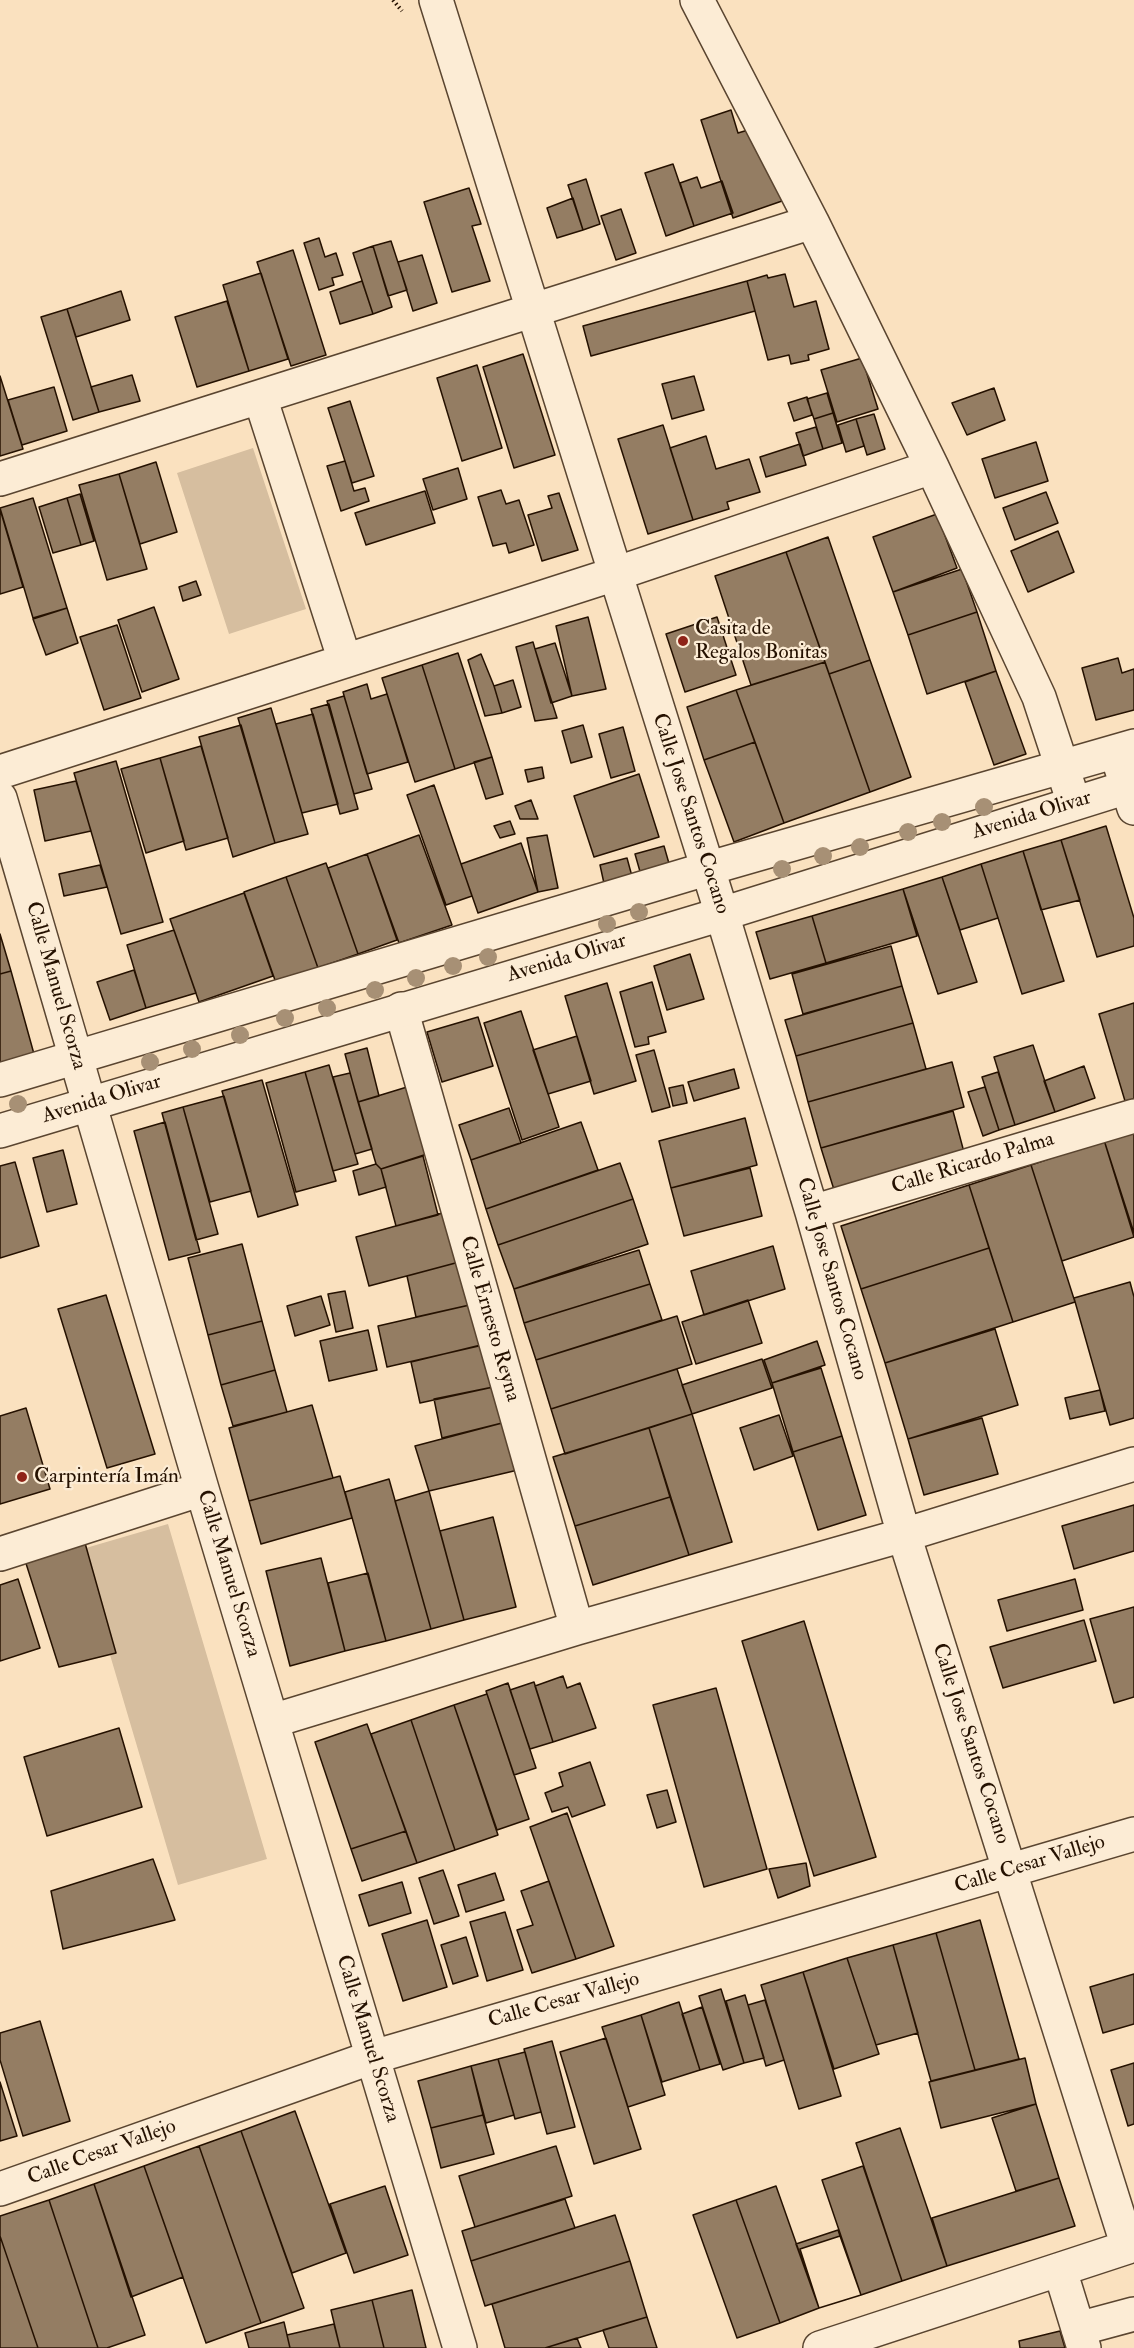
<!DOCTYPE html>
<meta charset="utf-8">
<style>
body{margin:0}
canvas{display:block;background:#fae1bf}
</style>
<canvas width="1134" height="2348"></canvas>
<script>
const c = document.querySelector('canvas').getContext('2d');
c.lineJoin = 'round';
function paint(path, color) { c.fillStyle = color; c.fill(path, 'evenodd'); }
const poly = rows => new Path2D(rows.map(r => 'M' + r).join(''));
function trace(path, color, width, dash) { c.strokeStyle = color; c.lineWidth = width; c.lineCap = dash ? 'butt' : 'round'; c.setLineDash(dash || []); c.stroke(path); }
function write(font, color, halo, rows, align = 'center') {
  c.font = font + ' "IM FELL Double Pica",serif'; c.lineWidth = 4.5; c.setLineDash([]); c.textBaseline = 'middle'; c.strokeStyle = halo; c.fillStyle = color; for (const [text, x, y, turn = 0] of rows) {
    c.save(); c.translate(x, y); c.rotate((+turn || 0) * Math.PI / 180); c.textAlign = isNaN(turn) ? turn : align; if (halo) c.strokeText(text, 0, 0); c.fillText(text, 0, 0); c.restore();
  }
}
const green = poly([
 [253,448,306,609,229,634,177,473],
 [168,1524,267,1859,178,1885,79,1550]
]);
const building = poly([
 [731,110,738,133,758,127,782,201,733,218,701,120,731,110],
 [673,164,694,226,666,236,645,173,673,164],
 [697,177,701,188,722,181,733,213,694,226,680,183,697,177],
 [586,179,600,224,583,230,568,185,586,179],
 [469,188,481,224,472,226,490,281,452,292,424,202,469,188],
 [573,198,583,230,557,238,547,208,573,198],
 [621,209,636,253,616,260,601,216,621,209],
 [319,238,325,257,336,253,343,275,332,278,334,285,319,290,304,243,319,238],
 [391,241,407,290,388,296,373,246,391,241],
 [373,246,392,307,373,314,353,253,373,246],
 [293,250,326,355,291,366,257,262,293,250],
 [422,255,437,303,413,311,398,262,422,255],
 [261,273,288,359,249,371,223,285,261,273],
 [785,274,794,307,816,301,829,349,808,355,809,360,791,364,789,355,768,360,747,281,767,275,768,278,785,274],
 [362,281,373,314,340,324,330,292,362,281],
 [747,281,755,311,591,356,583,326,747,281],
 [121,291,130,320,76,337,67,309,121,291],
 [227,301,249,371,197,387,175,317,227,301],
 [67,309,99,412,73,420,41,317,67,309],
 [523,354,555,455,514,468,483,367,523,354],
 [862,358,878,409,837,422,821,370,862,358],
 [477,365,502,448,462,461,437,378,477,365],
 [132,375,140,401,99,412,91,387,132,375],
 [0,376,23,449,0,456,0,376],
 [694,376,704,410,672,419,662,384,694,376],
 [54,387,67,431,22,445,8,400,54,387],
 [994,388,1005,420,967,435,952,403,994,388],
 [827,393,833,413,814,419,807,399,827,393],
 [807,397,812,415,794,421,788,403,807,397],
 [350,401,374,476,352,483,328,408,350,401],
 [833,413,842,443,823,449,814,419,833,413],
 [874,414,885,449,867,455,856,419,874,414],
 [856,419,864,446,846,452,838,425,856,419],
 [663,425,693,520,648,534,618,439,663,425],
 [816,427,823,449,803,456,796,433,816,427],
 [706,436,716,469,749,459,760,492,727,502,729,509,693,520,670,448,706,436],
 [1036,442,1048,481,995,498,982,459,1036,442],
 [800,444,806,465,766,477,760,457,800,444],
 [345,461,354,491,365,488,369,501,341,511,327,466,345,461],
 [156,462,177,532,140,544,119,474,156,462],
 [458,468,467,499,433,510,423,479,458,468],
 [119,474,147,569,107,580,79,485,119,474],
 [501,490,506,504,519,500,534,545,509,553,506,543,493,546,478,497,501,490],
 [425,491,435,523,366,545,355,513,425,491],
 [1046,492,1058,523,1015,540,1003,508,1046,492],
 [559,493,578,550,542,561,528,515,552,508,548,496,559,493],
 [80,494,94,541,81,545,67,498,80,494],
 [33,498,67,608,33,618,0,508,33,498],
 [67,498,81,545,53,553,39,507,67,498],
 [0,509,23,587,0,594,0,509],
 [937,514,957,568,893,592,873,537,937,514],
 [1058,531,1074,572,1028,592,1011,551,1058,531],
 [828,537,870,660,829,674,786,552,828,537],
 [786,552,825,662,751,685,715,576,786,552],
 [962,569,977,612,908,635,893,592,962,569],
 [196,581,201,595,183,601,179,587,196,581],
 [154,607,179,679,142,692,118,620,154,607],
 [67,608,78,643,46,655,33,619,67,608],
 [977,612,996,671,927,694,908,635,977,612],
 [588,617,606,689,572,696,556,626,588,617],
 [717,617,736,675,685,692,666,634,717,617],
 [117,625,141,698,104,710,80,637,117,625],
 [533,642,535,649,557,718,535,721,516,647,533,642],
 [555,643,572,696,551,703,535,649,555,643],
 [458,653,492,757,455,769,422,665,458,653],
 [481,654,494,686,502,713,485,716,468,660,481,654],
 [1118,658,1122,673,1134,669,1134,710,1096,720,1082,668,1118,658],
 [870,660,911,777,870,792,829,674,870,660],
 [825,662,870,792,784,823,736,690,825,662],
 [422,665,455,769,415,782,382,678,422,665],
 [996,671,1026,754,994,765,965,682,996,671],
 [513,680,521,707,502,713,494,686,513,680],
 [367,684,371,699,387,694,408,762,367,774,343,692,367,684],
 [736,690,755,742,704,760,687,707,736,690],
 [344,696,372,789,354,794,327,701,344,696],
 [329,704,358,809,340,814,311,709,329,704],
 [271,708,308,834,275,843,238,718,271,708],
 [313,714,338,804,302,813,276,724,313,714],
 [241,725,275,843,233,857,199,737,241,725],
 [583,725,592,757,571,763,562,731,583,725],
 [623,727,635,771,611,778,599,734,623,727],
 [755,742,784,823,734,842,704,760,755,742],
 [201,746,228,838,186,850,160,758,201,746],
 [492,757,503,794,486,799,474,762,492,757],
 [160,758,184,841,146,853,121,769,160,758],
 [116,761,163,922,121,934,74,773,116,761],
 [542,767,544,778,528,782,525,770,542,767],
 [639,774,659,837,594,857,574,796,639,774],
 [76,781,91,831,45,841,34,790,76,781],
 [434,785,472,896,446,905,407,795,434,785],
 [531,800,538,819,520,819,515,806,531,800],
 [510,821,515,834,500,838,494,826,510,821],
 [1106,826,1134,918,1134,946,1097,957,1061,840,1106,826],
 [419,835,452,925,399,943,367,854,419,835],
 [547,835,558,888,538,892,527,838,547,835],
 [1061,840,1080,900,1041,910,1023,851,1061,840],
 [521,843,538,892,478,913,461,864,521,843],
 [664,846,670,867,641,875,635,854,664,846],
 [1023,851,1064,981,1022,994,981,864,1023,851],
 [367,854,397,940,358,954,328,868,367,854],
 [627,858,633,880,605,888,600,865,627,858],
 [326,863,358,954,318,968,286,877,326,863],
 [981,864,998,918,960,930,942,877,981,864],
 [100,865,107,887,64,896,59,874,100,865],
 [286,877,318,968,276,983,244,892,286,877],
 [942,877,977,982,938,994,903,889,942,877],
 [903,889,917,936,826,963,812,916,903,889],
 [244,893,273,976,199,1002,170,919,244,893],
 [812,916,826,963,770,979,756,932,812,916],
 [174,930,196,993,146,1008,127,945,174,930],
 [0,934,11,971,0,974,0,934],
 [891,946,902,986,803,1014,792,974,891,946],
 [690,954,704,999,667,1010,654,966,690,954],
 [134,970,146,1008,110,1020,97,982,134,970],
 [11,971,34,1054,0,1064,0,974,11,971],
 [652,982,666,1032,648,1037,649,1044,635,1047,620,992,652,982],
 [607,983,636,1081,594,1094,565,996,607,983],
 [902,986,913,1023,796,1056,785,1020,902,986],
 [1134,1003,1134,1099,1125,1101,1099,1014,1134,1003],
 [521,1011,559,1127,522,1140,484,1023,521,1011],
 [478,1017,493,1066,442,1082,427,1032,478,1017],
 [913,1023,926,1069,808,1102,796,1056,913,1023],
 [577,1036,591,1081,548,1094,533,1050,577,1036],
 [1033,1045,1055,1112,1015,1125,994,1057,1033,1045],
 [367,1048,379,1096,358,1102,345,1054,367,1048],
 [654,1050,670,1107,652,1112,636,1055,654,1050],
 [952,1062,964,1107,821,1148,808,1102,952,1062],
 [329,1065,358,1164,333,1171,305,1072,329,1065],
 [1084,1066,1095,1098,1055,1112,1044,1081,1084,1066],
 [734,1069,739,1088,694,1101,688,1082,734,1069],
 [305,1072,336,1181,296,1192,266,1083,305,1072],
 [998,1072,1015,1125,999,1130,982,1077,998,1072],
 [350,1073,372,1149,355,1154,333,1077,350,1073],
 [262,1080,298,1205,258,1217,222,1091,262,1080],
 [683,1085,687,1103,673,1106,669,1088,683,1085],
 [407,1087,427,1154,381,1169,376,1164,358,1102,407,1087],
 [985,1087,999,1130,983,1136,968,1092,985,1087],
 [224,1096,251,1191,210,1202,183,1107,224,1096],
 [183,1107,218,1234,196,1240,162,1113,183,1107],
 [509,1108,521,1143,471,1160,459,1125,509,1108],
 [953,1111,965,1156,835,1193,821,1148,953,1111],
 [745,1118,757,1165,671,1188,659,1141,745,1118],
 [165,1122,200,1252,169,1260,134,1131,165,1122],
 [581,1122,598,1170,486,1209,471,1160,581,1122],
 [1134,1130,1134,1233,1104,1140,1134,1130],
 [1104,1140,1134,1237,1062,1261,1031,1165,1104,1140],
 [63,1150,77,1204,47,1212,33,1158,63,1150],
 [423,1156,438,1215,396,1226,381,1169,423,1156],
 [15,1162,39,1246,0,1258,0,1166,15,1162],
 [620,1163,633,1199,498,1245,486,1209,620,1163],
 [376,1164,381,1169,386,1187,359,1195,353,1171,376,1164],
 [1031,1165,1075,1302,1013,1322,969,1185,1031,1165],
 [750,1168,762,1216,684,1236,671,1188,750,1168],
 [969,1185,989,1248,861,1289,841,1226,969,1185],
 [633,1199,648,1244,514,1289,498,1245,633,1199],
 [450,1211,463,1261,369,1286,356,1237,450,1211],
 [242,1244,262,1321,208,1335,188,1258,242,1244],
 [773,1246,785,1289,704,1315,691,1271,773,1246],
 [989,1248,1013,1322,885,1363,861,1289,989,1248],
 [639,1250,650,1284,524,1323,514,1289,639,1250],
 [463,1261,474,1304,416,1317,407,1276,463,1261],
 [1130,1282,1134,1297,1134,1418,1110,1425,1074,1298,1130,1282],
 [650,1284,662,1320,536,1360,524,1323,650,1284],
 [345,1291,353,1328,336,1332,328,1294,345,1291],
 [106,1295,155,1454,107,1468,58,1309,106,1295],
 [321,1296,330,1325,295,1336,287,1306,321,1296],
 [748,1300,762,1343,696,1364,682,1322,748,1300],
 [474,1304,483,1345,387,1367,378,1326,474,1304],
 [677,1316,692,1364,551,1409,536,1360,677,1316],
 [262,1321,275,1370,221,1385,208,1335,262,1321],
 [995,1329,1018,1405,908,1439,885,1363,995,1329],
 [368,1330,377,1370,329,1381,320,1341,368,1330],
 [817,1341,825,1365,772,1383,764,1360,817,1341],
 [489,1343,498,1386,420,1403,411,1362,489,1343],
 [762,1359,772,1388,692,1414,682,1385,762,1359],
 [821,1368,842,1436,793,1452,772,1383,821,1368],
 [677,1369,692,1414,565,1454,551,1409,677,1369],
 [275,1370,287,1412,233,1426,221,1385,275,1370],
 [498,1386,506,1422,442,1438,434,1399,498,1386],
 [1100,1390,1105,1411,1070,1419,1065,1398,1100,1390],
 [312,1405,333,1478,249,1501,229,1428,312,1405],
 [26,1408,50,1489,0,1504,0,1416,26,1408],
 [692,1414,732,1542,689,1555,649,1428,692,1414],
 [779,1415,793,1456,754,1470,740,1428,779,1415],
 [982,1418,998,1474,924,1495,908,1439,982,1418],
 [506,1422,518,1470,429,1491,415,1446,506,1422],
 [649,1428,670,1497,575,1526,553,1457,649,1428],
 [842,1436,866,1515,818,1530,793,1452,842,1436],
 [340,1476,352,1518,261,1544,249,1501,340,1476],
 [389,1479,431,1629,386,1641,345,1492,389,1479],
 [429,1491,464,1620,431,1629,395,1501,429,1491],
 [670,1497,689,1555,593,1585,575,1526,670,1497],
 [1134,1505,1134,1551,1074,1569,1062,1526,1134,1505],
 [493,1517,516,1607,464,1620,440,1531,493,1517],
 [85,1543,116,1653,59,1667,23,1554,85,1543],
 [321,1558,345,1651,290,1666,266,1571,321,1558],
 [368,1573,386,1641,345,1651,328,1583,368,1573],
 [18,1579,40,1648,0,1661,0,1585,18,1579],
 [1075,1579,1083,1610,1007,1631,998,1600,1075,1579],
 [1134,1607,1134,1697,1114,1703,1090,1619,1134,1607],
 [1084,1620,1096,1661,1003,1688,990,1647,1084,1620],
 [804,1621,876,1857,814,1876,742,1641,804,1621],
 [563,1676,567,1688,580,1683,596,1728,553,1742,535,1686,563,1676],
 [534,1682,553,1742,530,1749,510,1690,534,1682],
 [508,1683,536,1768,514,1775,486,1691,508,1683],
 [716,1688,767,1869,704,1887,653,1705,716,1688],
 [487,1694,529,1819,497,1830,454,1705,487,1694],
 [454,1705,498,1835,455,1850,411,1720,454,1705],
 [411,1720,455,1850,417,1863,371,1734,411,1720],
 [367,1724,406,1831,351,1849,315,1742,367,1724],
 [119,1728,142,1807,47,1836,24,1757,119,1728],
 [590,1762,605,1805,572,1817,568,1807,552,1812,545,1793,563,1786,559,1773,590,1762],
 [667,1790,676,1822,657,1828,647,1795,667,1790],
 [567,1813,614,1946,576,1959,530,1827,567,1813],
 [406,1831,417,1863,362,1881,351,1849,406,1831],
 [153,1859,175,1920,63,1949,51,1891,153,1859],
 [806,1863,810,1886,778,1898,769,1869,806,1863],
 [443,1870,459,1916,434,1924,419,1878,443,1870],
 [495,1873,504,1900,466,1912,458,1885,495,1873],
 [549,1881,576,1959,532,1973,517,1930,533,1925,521,1891,549,1881],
 [402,1882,411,1913,369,1926,359,1895,402,1882],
 [505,1912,523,1970,487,1981,470,1922,505,1912],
 [427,1920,447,1987,403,2001,382,1934,427,1920],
 [980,1920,1019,2059,975,2070,936,1933,980,1920],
 [936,1933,975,2070,931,2081,893,1945,936,1933],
 [466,1937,478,1976,453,1984,441,1945,466,1937],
 [893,1945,918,2033,876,2045,847,1958,893,1945],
 [847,1958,879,2054,834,2069,803,1972,847,1958],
 [803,1972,841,2096,799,2109,761,1985,803,1972],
 [1134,1974,1134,2024,1103,2033,1090,1987,1134,1974],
 [721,1989,744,2063,723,2070,699,1996,721,1989],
 [745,1995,764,2058,744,2063,726,2001,745,1995],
 [765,2000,784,2060,766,2066,748,2005,765,2000],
 [679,2002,700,2070,662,2082,641,2015,679,2002],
 [702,2007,720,2064,700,2070,682,2014,702,2007],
 [641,2015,665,2095,628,2107,602,2027,641,2015],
 [40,2021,70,2121,23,2136,0,2060,0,2033,40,2021],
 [606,2038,641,2149,594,2164,560,2052,606,2038],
 [552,2041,575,2127,547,2134,524,2049,552,2041],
 [525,2052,541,2112,515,2119,498,2059,525,2052],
 [1025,2058,1036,2104,941,2128,929,2082,1025,2058],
 [498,2059,514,2115,486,2123,471,2066,498,2059],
 [1134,2063,1134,2124,1128,2126,1111,2070,1134,2063],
 [471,2066,483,2115,431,2128,418,2081,471,2066],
 [0,2082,17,2136,0,2141,0,2082],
 [1036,2104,1059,2178,1016,2191,992,2118,1036,2104],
 [295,2111,346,2253,292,2273,241,2131,295,2111],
 [483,2115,494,2154,441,2168,431,2128,483,2115],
 [900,2128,947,2266,902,2281,856,2143,900,2128],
 [241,2131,304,2308,261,2323,199,2146,241,2131],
 [199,2146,261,2323,206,2343,144,2166,199,2146],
 [556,2146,572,2196,475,2227,459,2176,556,2146],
 [144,2166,183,2277,131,2297,94,2184,144,2166],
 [863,2166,902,2281,861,2295,822,2180,863,2166],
 [1059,2178,1075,2226,947,2266,932,2218,1059,2178],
 [94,2184,145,2335,107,2348,98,2348,49,2200,94,2184],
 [385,2186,408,2255,354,2273,330,2204,385,2186],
 [776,2186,819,2308,780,2323,736,2200,776,2186],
 [565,2199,575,2228,471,2261,462,2231,565,2199],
 [49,2200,98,2348,38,2348,0,2236,0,2216,49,2200],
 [736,2200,780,2323,737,2338,693,2215,736,2200],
 [615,2215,630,2261,485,2306,471,2261,615,2215],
 [838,2230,861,2295,819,2308,796,2244,838,2230],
 [0,2236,38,2348,0,2348,0,2236],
 [840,2236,861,2295,819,2308,800,2249,840,2236],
 [630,2261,647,2317,545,2348,505,2348,492,2304,630,2261],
 [412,2290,426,2348,384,2348,372,2300,412,2290],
 [372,2300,384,2348,340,2348,331,2310,372,2300],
 [647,2317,657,2348,609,2348,603,2330,647,2317],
 [284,2322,290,2348,249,2348,245,2333,284,2322],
 [334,2324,340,2348,290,2348,287,2335,334,2324],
 [1060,2331,1065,2348,1020,2348,1019,2341,1060,2331],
 [577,2338,581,2348,545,2348,577,2338]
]);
const path = poly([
 [393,0,402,11]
]);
const minor = poly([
 [436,0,722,914,812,1212,904,1535,1128,2247,820,2348],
 [697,0,812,222,932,467,1039,697,1074,803],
 [260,397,345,661],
 [0,479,812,222],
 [1116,752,1134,808],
 [0,772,615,574,932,467],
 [0,798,202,1489,460,2348],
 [401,1009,577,1628],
 [812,1212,1134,1116],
 [0,1554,202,1489],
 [272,1721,577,1628,904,1535,1134,1464],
 [0,2189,373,2057,1134,1834],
 [1060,2270,1084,2348],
 [1078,2329,1134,2314]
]);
const tertiary = poly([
 [0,1080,706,869,1134,746],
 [0,1131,722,914,1134,785]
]);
const trees = [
 [984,807],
 [942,822],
 [908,832],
 [860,847],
 [823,856],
 [782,869],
 [639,912],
 [607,924],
 [488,957],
 [453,966],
 [416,978],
 [375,990],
 [327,1008],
 [285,1018],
 [240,1035],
 [192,1049],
 [150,1062],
 [18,1104]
];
const markers = [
 [683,641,6,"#8f2418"],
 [22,1477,6,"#8f2418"]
];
const poiNames = [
 ["Casita de",695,629],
 ["Regalos Bonitas",695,653],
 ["Carpintería Imán",34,1477]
];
const streetNames = [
 ["Calle Jose Santos Cocano",690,814,72],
 ["Avenida Olivar",1032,816,-17],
 ["Avenida Olivar",567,959,-17],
 ["Calle Manuel Scorza",55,986,74],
 ["Avenida Olivar",102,1100,-17],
 ["Calle Ricardo Palma",973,1164,-17],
 ["Calle Jose Santos Cocano",831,1279,74],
 ["Calle Ernesto Reyna",489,1319,74],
 ["Calle Manuel Scorza",228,1574,73],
 ["Calle Jose Santos Cocano",970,1744,72],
 ["Calle Cesar Vallejo",1030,1865,-17],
 ["Calle Cesar Vallejo",564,2001,-16],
 ["Calle Manuel Scorza",367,2039,73],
 ["Calle Cesar Vallejo",102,2153,-20]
];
paint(green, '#d6be9f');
paint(building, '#947d63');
trace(building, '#251100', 1.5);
trace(minor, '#5a4530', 36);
trace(tertiary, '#5a4530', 36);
trace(path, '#251100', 4, [1.5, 3]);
trace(minor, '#fcecd5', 33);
trace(tertiary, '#fcecd5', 33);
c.fillStyle = '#a79075';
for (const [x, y] of trees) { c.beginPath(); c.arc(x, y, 9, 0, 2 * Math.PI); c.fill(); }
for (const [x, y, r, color] of markers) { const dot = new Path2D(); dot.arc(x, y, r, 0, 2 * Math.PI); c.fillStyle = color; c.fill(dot); trace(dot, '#fcecd5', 2); }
write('21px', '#251100', '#fcecd5', poiNames, 'left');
write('21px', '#251100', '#fcecd5', streetNames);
</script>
